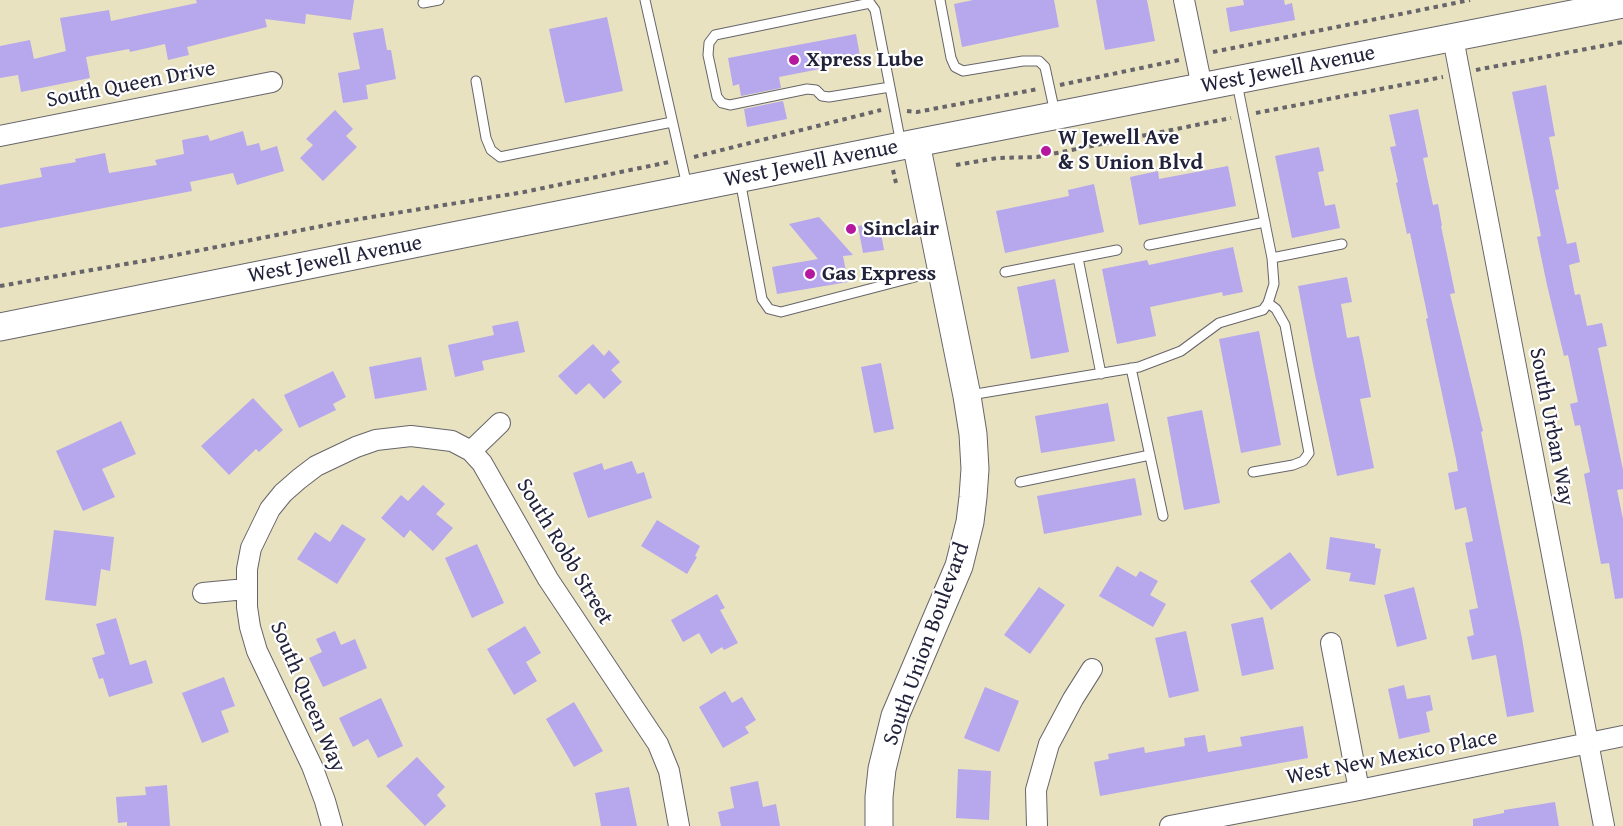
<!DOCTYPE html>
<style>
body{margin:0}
canvas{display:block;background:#e8e2c0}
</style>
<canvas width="1623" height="826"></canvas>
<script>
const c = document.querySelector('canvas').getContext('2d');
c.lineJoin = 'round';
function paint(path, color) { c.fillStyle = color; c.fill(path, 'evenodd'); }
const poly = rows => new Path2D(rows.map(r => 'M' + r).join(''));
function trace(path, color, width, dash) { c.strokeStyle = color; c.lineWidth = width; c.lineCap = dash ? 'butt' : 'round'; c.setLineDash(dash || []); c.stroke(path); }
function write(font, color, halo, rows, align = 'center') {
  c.font = font + ' "Gentium Book Plus",serif'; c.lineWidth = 4.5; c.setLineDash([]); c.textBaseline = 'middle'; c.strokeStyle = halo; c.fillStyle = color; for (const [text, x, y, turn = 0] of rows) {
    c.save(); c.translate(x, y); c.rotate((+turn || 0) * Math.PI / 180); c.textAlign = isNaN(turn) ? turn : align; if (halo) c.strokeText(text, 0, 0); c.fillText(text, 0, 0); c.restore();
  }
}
const building = poly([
 [196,0,354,0,351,20,306,14,305,24,265,19,267,27,187,47,189,55,168,60,165,44,130,52,129,49,86,57,90,78,21,92,18,75,0,78,0,46,30,40,34,59,66,51,60,18,109,10,111,21,197,3],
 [973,0,1054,0,1059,27,962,47,954,4],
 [1096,0,1147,0,1155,41,1105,50],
 [1243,0,1284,0,1285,5,1292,3,1295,20,1230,32,1226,8,1244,5],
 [607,17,623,91,565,103,549,29],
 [383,28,387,50,391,50,396,79,366,85,368,99,343,103,338,73,360,69,353,33],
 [856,34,861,61,779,77,781,88,741,96,739,84,733,86,728,58],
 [1546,85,1555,136,1549,137,1559,189,1555,190,1567,244,1576,242,1580,262,1569,265,1575,295,1580,294,1587,326,1602,323,1607,346,1598,348,1623,470,1623,489,1617,490,1623,519,1623,598,1615,599,1609,563,1601,564,1584,474,1590,472,1580,425,1575,426,1570,404,1578,402,1568,355,1564,356,1547,285,1537,237,1541,236,1512,92],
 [783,101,787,119,747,127,744,109],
 [1418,109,1428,157,1423,158,1433,205,1438,204,1442,226,1441,226,1455,293,1450,294,1483,431,1481,432,1522,638,1534,712,1507,717,1496,655,1472,660,1467,637,1474,635,1469,610,1478,608,1465,543,1473,541,1466,507,1455,510,1448,473,1458,471,1456,459,1426,319,1428,318,1410,233,1407,234,1396,183,1398,182,1390,147,1396,146,1389,115],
 [335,110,353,129,346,136,357,147,323,181,300,158,313,145,306,139],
 [243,131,247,146,259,143,261,151,277,146,284,171,237,185,233,173,190,182,192,191,0,228,0,185,42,177,40,168,76,162,75,159,105,153,109,173,157,165,155,160,184,154,182,140,208,135,210,141],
 [1319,147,1324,171,1318,172,1325,206,1335,204,1340,228,1292,238,1275,156],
 [1228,166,1236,206,1139,225,1130,177,1158,171,1159,179],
 [1094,184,1104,232,1005,253,996,211,1069,196,1068,190],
 [819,217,853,255,843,256,848,282,777,294,772,267,818,259,789,224],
 [879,222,884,250,863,253,858,226],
 [1233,247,1243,292,1223,296,1222,292,1150,307,1156,336,1117,344,1102,269,1147,260,1149,265],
 [1347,277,1352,302,1341,304,1347,338,1359,336,1371,397,1360,399,1374,468,1337,476,1314,370,1298,286],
 [1055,279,1069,352,1031,359,1017,287],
 [518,321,525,352,482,361,484,370,455,377,448,345,494,335,492,326],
 [1259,331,1281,445,1241,453,1219,339],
 [593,344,604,356,609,350,620,362,611,370,622,382,604,399,589,383,576,395,558,376],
 [421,357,427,390,375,399,369,367],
 [881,363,894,429,874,433,861,367],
 [333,371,346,397,333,404,336,410,299,428,284,395],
 [253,398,283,430,259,452,256,449,229,475,201,446],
 [1108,403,1115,441,1041,453,1035,416],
 [1202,410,1220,503,1184,510,1167,417],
 [121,421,136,454,102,469,115,497,83,511,56,451],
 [632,461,637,474,644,472,652,498,588,518,573,473,602,463,604,470],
 [1135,478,1142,515,1044,534,1037,496],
 [423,485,445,504,436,514,453,528,433,551,410,530,404,538,381,518,401,495,408,501],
 [657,520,700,546,695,556,697,557,687,574,641,546],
 [342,524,366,539,337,584,297,559,315,532,330,542],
 [54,530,114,537,110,571,101,569,96,606,45,600],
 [1330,537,1375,544,1375,548,1381,549,1375,585,1349,581,1351,573,1326,569],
 [477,544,504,603,472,618,445,558],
 [1290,552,1311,580,1271,610,1250,581],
 [1117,566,1136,577,1140,571,1158,581,1150,595,1166,604,1153,627,1099,596],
 [1039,587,1065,605,1030,654,1004,635],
 [1414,587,1427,639,1397,647,1384,595],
 [717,594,725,608,720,610,738,643,724,650,722,647,711,654,699,633,683,642,671,620],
 [1263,617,1274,669,1242,676,1231,624],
 [116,618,130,665,146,660,153,683,109,697,103,678,99,679,92,658,105,654,96,624],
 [525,626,541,653,526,662,537,681,514,695,487,649],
 [335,631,341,645,355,639,367,668,323,687,309,658,322,652,316,639],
 [1186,631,1199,691,1169,698,1155,638],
 [224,677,235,706,221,711,229,732,202,743,182,693],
 [1404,685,1407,699,1430,695,1433,710,1426,712,1430,732,1399,739,1388,689],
 [985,687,1019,701,999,752,964,738],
 [725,691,732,703,742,697,756,720,745,727,749,733,723,748,699,707],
 [381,698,403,746,378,758,368,739,353,747,339,718],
 [574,702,603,751,574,767,546,719],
 [1303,726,1308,758,1100,796,1094,762,1109,759,1108,754,1144,747,1145,753,1185,746,1184,738,1205,735,1208,752,1242,746,1240,737],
 [417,757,445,787,437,795,446,806,425,826,386,786],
 [958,769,991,771,989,820,956,818],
 [758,781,763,807,776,804,780,826,721,826,718,812,734,808,730,787],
 [167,785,170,826,127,826,127,822,118,823,116,797,146,795,145,787],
 [629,787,637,826,601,826,595,793],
 [1555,802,1559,826,1473,826,1473,819,1504,813,1504,810]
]);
const path = poly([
 [1213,52,1470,0],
 [1476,70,1623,42],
 [1060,85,1179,60],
 [907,111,917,112,1038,89],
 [1256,113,1443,77],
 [694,157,881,110],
 [956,165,998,158,1037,157,1231,118],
 [893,170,896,183],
 [0,286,166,257,347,221,524,192,669,162]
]);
const lane = poly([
 [645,0,687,186],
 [940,0,951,58,955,67,963,71,1023,61,1039,61,1045,67,1055,113],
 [423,3,439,0],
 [476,81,486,138,491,150,500,157,672,122],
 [1237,83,1272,258,1342,244],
 [890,87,829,97,822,96,816,90,807,89,730,105,722,103,717,97,708,55,709,43,715,35,870,3,875,10,901,144],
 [740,180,762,299,769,309,781,312,938,271],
 [1149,245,1265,222],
 [1078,258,1101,374],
 [1005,272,1117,250],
 [1131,368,1163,516],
 [970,395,1139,367,1181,351,1219,323,1263,310,1268,303,1274,284,1272,258],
 [1253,472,1293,465,1303,461,1309,453,1285,325,1276,309,1268,303],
 [1020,482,1150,455]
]);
const street = poly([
 [1184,0,1202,87],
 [1453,38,1604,826],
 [0,136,272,82],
 [471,451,500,423],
 [203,593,246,589],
 [1331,643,1359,790],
 [332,826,325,801,312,766,257,651,250,627,247,607,247,569,251,548,270,509,283,493,299,479,316,466,356,447,376,440,411,436,452,441,471,451,482,463,548,579,658,744,669,771,679,826],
 [1037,826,1036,790,1049,744,1073,699,1092,669],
 [1170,826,1359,790,1623,736]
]);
const secondary = poly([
 [0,327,916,143,1623,4],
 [879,826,879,797,882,769,895,716,959,566,970,522,973,497,975,469,973,434,967,396,916,143]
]);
const markers = [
 [794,60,6,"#b5179e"],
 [1046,151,6,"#b5179e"],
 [851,229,6,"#b5179e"],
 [810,274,6,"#b5179e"]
];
const poiNames = [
 ["Xpress Lube",806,60],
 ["W Jewell Ave",1058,138],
 ["& S Union Blvd",1058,163],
 ["Sinclair",863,229],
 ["Gas Express",822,274]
];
const streetNames = [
 ["West Jewell Avenue",1288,70,-11],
 ["South Queen Drive",131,85,-11],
 ["West Jewell Avenue",811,164,-11],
 ["West Jewell Avenue",335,260,-11],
 ["South Urban Way",1551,427,79],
 ["South Robb Street",564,552,59],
 ["South Union Boulevard",927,644,-70],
 ["South Queen Way",307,697,67],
 ["West New Mexico Place",1392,758,-11]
];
paint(building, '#b7a7ed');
trace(lane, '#67656a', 11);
trace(street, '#67656a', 22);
trace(secondary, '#67656a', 29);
trace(path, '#67656a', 4, [4.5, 4.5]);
trace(lane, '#fff', 9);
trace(street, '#fff', 20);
trace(secondary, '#fff', 27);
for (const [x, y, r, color] of markers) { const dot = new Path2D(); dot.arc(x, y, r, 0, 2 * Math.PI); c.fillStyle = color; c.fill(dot); trace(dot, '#fff', 2); }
write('bold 22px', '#22223b', '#fff', poiNames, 'left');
write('22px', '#22223b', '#fff', streetNames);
</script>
